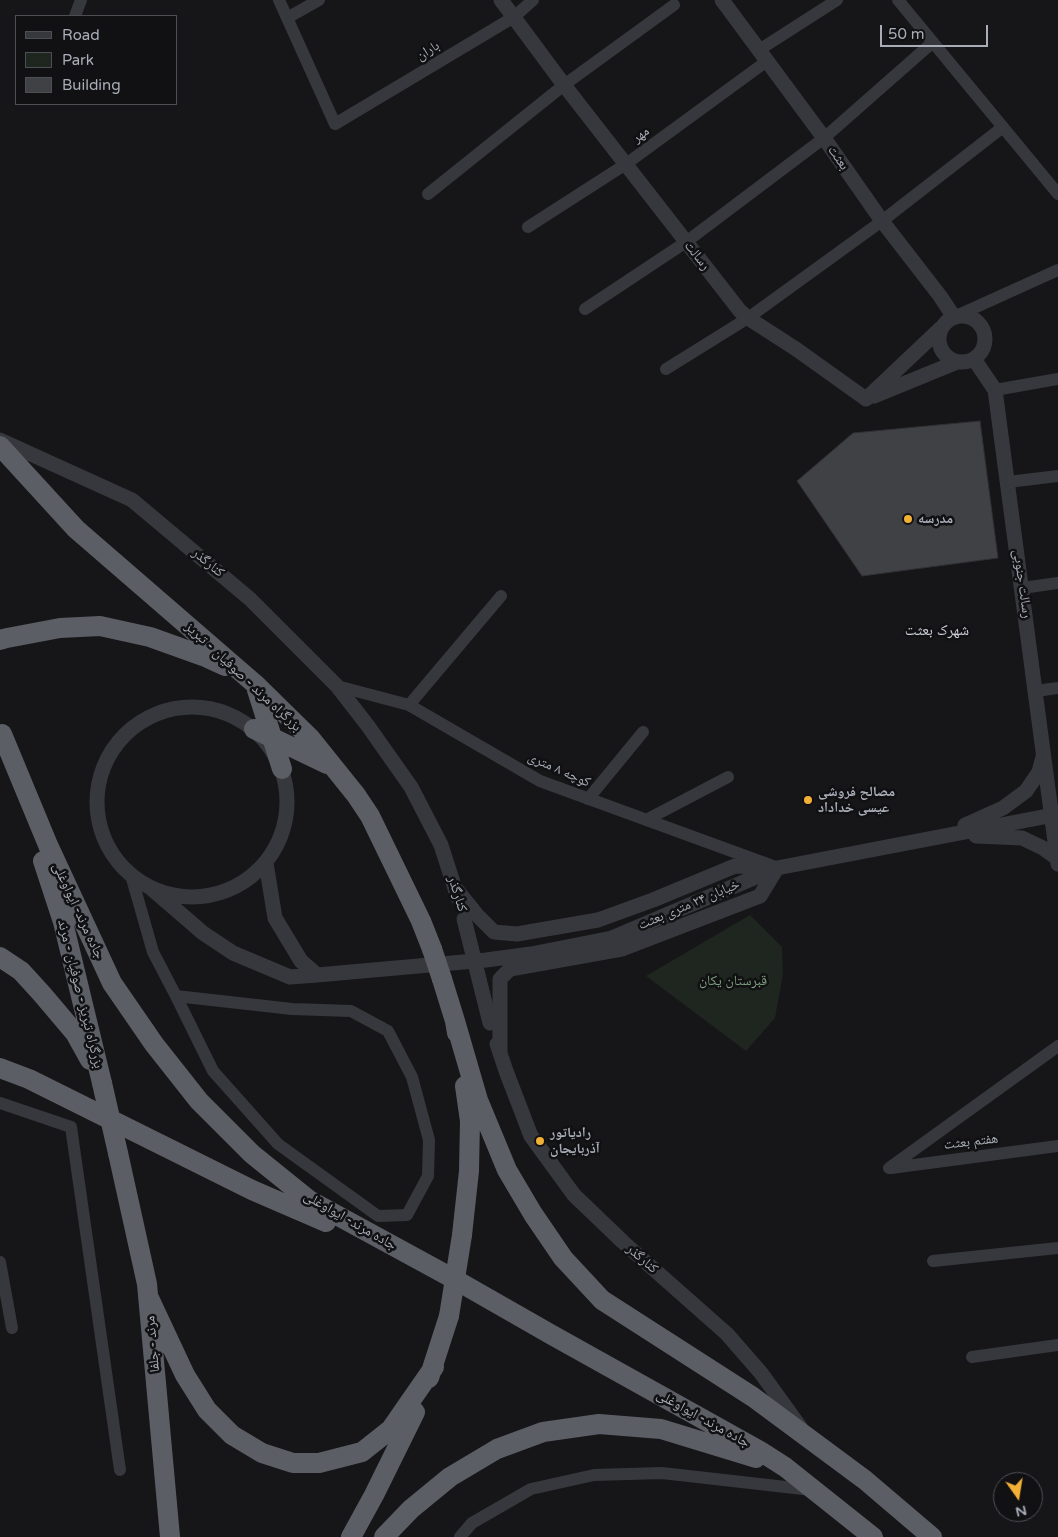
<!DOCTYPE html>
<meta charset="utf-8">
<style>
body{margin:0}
#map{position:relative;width:1058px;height:1537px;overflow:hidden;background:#161618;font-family:"Varela Round",sans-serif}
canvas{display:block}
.legend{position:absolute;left:15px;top:15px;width:162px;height:90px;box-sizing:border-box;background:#111113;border:1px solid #4d4f55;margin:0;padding:6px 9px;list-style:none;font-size:15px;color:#a8adb8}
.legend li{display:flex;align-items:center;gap:10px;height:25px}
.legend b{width:25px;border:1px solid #4d4f55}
.north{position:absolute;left:993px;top:1472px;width:50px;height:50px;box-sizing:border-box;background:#111113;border:1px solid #4d4f55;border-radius:50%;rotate:167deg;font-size:14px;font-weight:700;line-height:20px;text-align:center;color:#a8adb8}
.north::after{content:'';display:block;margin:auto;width:18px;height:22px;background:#f2b134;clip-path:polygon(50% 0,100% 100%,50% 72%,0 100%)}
.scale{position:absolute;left:880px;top:25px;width:108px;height:22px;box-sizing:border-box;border:2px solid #a8adb8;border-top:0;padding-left:6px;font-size:15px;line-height:18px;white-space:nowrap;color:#a8adb8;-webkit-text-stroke:4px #111113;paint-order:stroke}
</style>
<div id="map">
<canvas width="1058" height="1537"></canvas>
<ul class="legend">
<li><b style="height:6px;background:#37383d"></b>Road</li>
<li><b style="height:14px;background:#1e261f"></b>Park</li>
<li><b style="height:14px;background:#404145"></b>Building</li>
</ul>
<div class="north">N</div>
<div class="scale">50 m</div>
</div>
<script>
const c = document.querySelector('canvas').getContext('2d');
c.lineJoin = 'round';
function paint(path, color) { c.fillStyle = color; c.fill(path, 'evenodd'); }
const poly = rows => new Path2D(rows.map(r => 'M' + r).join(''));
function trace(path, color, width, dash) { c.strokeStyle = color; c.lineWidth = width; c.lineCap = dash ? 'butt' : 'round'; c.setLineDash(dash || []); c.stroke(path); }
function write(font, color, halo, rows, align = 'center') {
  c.font = font + ' "Varela Round","Noto Naskh Arabic",sans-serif'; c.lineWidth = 5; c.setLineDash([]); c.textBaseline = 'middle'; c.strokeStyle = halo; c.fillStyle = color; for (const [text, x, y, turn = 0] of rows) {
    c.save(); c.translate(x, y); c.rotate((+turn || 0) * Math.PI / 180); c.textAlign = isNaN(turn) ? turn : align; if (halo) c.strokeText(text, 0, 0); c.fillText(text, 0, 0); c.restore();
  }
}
const green = poly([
 [750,915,782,947,783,974,775,1018,746,1051,646,976]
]);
const building = poly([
 [980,421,998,558,862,576,797,481,853,433,980,421]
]);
const minor = poly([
 [279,0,335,124,514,17,533,0],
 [898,0,1058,194],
 [75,16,81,0],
 [287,18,319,0],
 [759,50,837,0],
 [428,194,564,85,674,5],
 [528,227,626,164,767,61],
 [585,309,686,242,824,138,933,42],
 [954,317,1058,270],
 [666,369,748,318,882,221,1003,127],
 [995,390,1058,379],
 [1008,482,1058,476],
 [1022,588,1058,583],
 [337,686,409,705,540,781,770,865],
 [1036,691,1058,688],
 [409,705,501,596],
 [588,799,643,732],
 [646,820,728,777],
 [131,875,153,952,176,996,213,1071,278,1144,378,1216,407,1215,428,1176,429,1140,412,1077,388,1031,351,1011,292,1009,176,996],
 [0,1103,71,1127,120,1470],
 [889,1168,1058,1046],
 [891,1168,1058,1146],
 [933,1261,1058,1248],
 [0,1262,12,1328],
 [972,1357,1058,1345],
 [460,1537,472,1523,531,1489,594,1475,662,1473,812,1490]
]);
const tertiary = poly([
 [501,0,564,85,740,311,748,318,796,349,866,399],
 [722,0,824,138,882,221,940,296,954,317],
 '939 339a23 23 0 1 1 46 0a23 23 0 1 1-46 0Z',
 [974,359,995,390,1058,864],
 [874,396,957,362],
 [866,399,941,328],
 [0,440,132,500,250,599,337,686,368,726,411,787,441,845,458,898],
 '97 802a95 95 0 1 1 190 0a95 95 0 1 1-190 0Z',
 [965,825,1003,808,1026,791,1039,772,1043,757],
 [976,836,1022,838,1043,848,1058,859],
 [266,863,275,918,301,961,317,975],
 [152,889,203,933,233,953,290,977,317,975,486,960,531,954,612,938,777,868,1058,814],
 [456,889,477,915,494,932,517,934,598,920,653,900,735,866,777,868,760,896,622,949,510,969,500,979,500,1053],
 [497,1044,506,1071,531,1136,574,1195,623,1242,727,1334,761,1373,800,1427]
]);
const trunk = poly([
 [0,446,76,529,255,684,311,739,356,795,370,816,421,921,432,949],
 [0,640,7,638,60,628,100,626,150,637,203,656,225,666],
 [257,690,282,769],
 [254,729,327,764],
 [2,734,48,845,112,983,154,1044,199,1101,252,1154,309,1200,454,1279,552,1335,760,1451,785,1467,873,1537],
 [43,861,63,922,102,1083],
 [0,957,21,971,42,994,75,1033,90,1060],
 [442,979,455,1021,457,1033],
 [455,1021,478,1100,507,1170,533,1214,563,1258,602,1300,753,1397,865,1480,932,1537],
 [0,1068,29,1079,252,1190,326,1222],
 [118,1153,147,1284,170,1537],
 [462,1235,469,1171,470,1121,465,1086],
 [148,1296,185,1375,207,1410,232,1435,262,1453,293,1463,319,1463,362,1452,391,1429,434,1367],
 [429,1378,449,1316],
 [351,1537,374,1495,415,1412],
 [384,1537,411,1509,450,1477,497,1449,543,1432,599,1424,661,1429,756,1458]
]);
const tertiaryBridge = poly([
 [464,919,490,1023]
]);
const trunkBridge = poly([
 [432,949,442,979],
 [102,1083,118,1153],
 [449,1316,462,1235]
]);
const markers = [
 [908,519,5,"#f2b134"],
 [808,800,5,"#f2b134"],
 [540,1141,5,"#f2b134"]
];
const streetNames = [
 ["باران",428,51,-31],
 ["مهر",641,135,-36],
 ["بعثت",838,158,55],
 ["رسالت",697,256,52],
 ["کنارگذر",208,563,40],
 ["رسالت جنوبی",1022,584,82],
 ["بزرگراه مرند - صوفیان - تبریز",243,677,43],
 ["کوچه ۸ متری",559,770,24],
 ["کنارگذر",457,894,73],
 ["خیابان ۲۴ متری بعثت",689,905,-23],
 ["جاده مرند- ایواوغلی",78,911,65],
 ["بزرگراه تبریز - صوفیان - مرند",80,994,76],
 ["هفتم بعثت",971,1142,-7],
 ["جاده مرند- ایواوغلی",350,1221,30],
 ["کنارگذر",642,1259,41],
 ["مرند - جلفا",153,1344,-95],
 ["جاده مرند- ایواوغلی",703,1419,29]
];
const poiNames = [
 ["مدرسه",918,519],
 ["مصالح فروشی",818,792],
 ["عیسی خداداد",818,808],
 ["رادیاتور",550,1133],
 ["آذربایجان",550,1149]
];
const parkNames = [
 ["قبرستان یکان",733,981]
];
const neighbourhoodNames = [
 ["شهرک بعثت",937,631]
];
paint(green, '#1e261f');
paint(building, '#404145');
trace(building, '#303034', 1);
trace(minor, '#37383d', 12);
trace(tertiary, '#37383d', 15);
trace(trunk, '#5b5e65', 20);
trace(tertiaryBridge, '#37383d', 15);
trace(trunkBridge, '#5b5e65', 20);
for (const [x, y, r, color] of markers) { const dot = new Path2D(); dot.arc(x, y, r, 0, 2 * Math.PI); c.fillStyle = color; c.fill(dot); trace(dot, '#111113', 2); }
write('14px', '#a8adb8', '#111113', streetNames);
write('bold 14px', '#a8adb8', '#111113', poiNames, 'left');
write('14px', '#7fa381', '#111113', parkNames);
write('15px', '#c9ccd4', '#111113', neighbourhoodNames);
</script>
